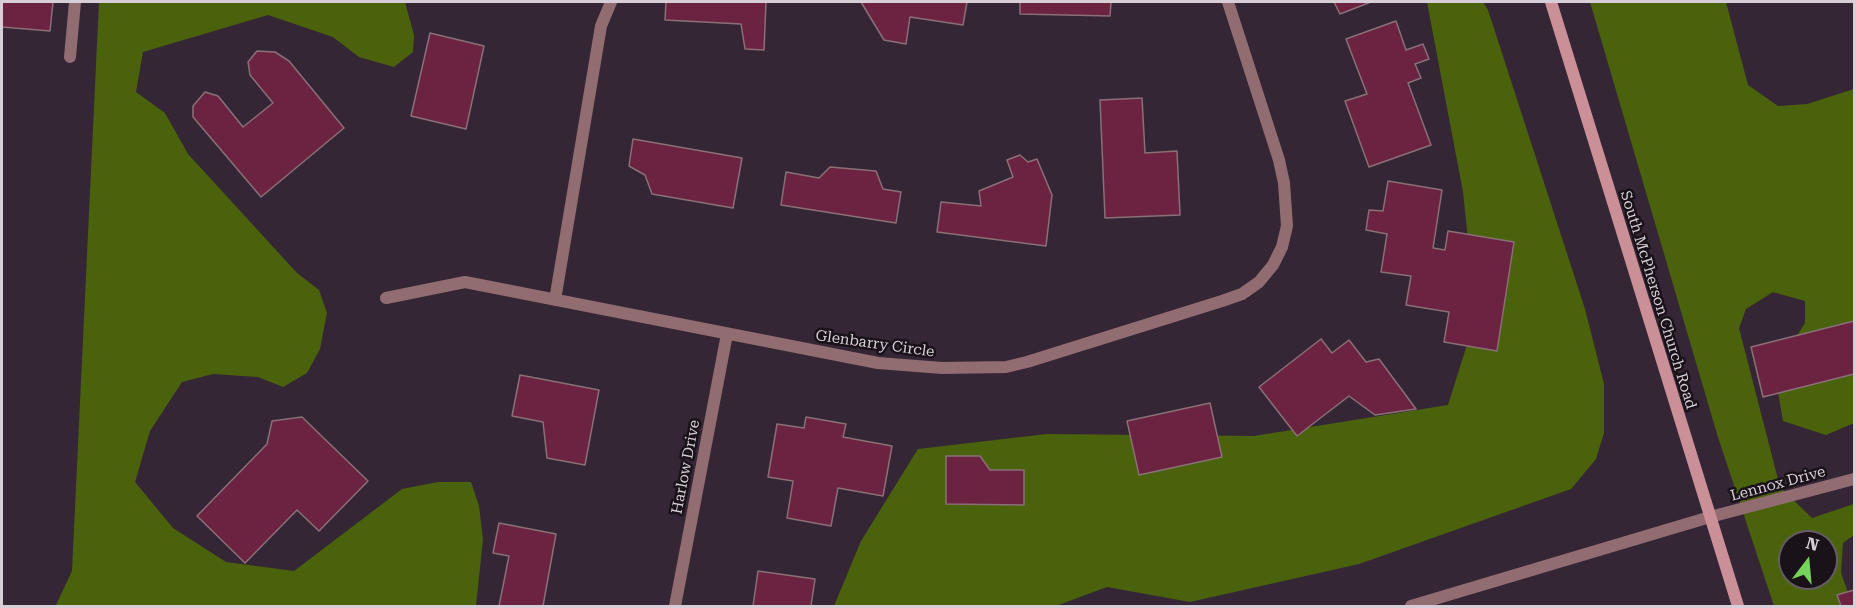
<!DOCTYPE html>
<style>
body{margin:0}
#map{position:relative;width:1856px;height:608px;overflow:hidden;background:#352635;font-family:"Roboto Serif",serif}
canvas{display:block}
.frame{position:absolute;inset:0;border:3px solid #d8ced8;pointer-events:none}
.north{position:absolute;left:1778px;top:530px;width:60px;height:60px;box-sizing:border-box;background:#191219;border:2px solid #655d65;border-radius:50%;rotate:16deg;font-size:16px;font-weight:700;line-height:24px;text-align:center;color:#d8ced8}
.north::after{content:'';display:block;margin:auto;width:21px;height:27px;background:#76d25a;clip-path:polygon(50% 0,100% 100%,50% 72%,0 100%)}
</style>
<div id="map">
<canvas width="1856" height="608"></canvas>
<div class="frame"></div>
<div class="north">N</div>
</div>
<script>
const c = document.querySelector('canvas').getContext('2d');
c.lineJoin = 'round';
function paint(path, color) { c.fillStyle = color; c.fill(path, 'evenodd'); }
const poly = rows => new Path2D(rows.map(r => 'M' + r).join(''));
function trace(path, color, width, dash) { c.strokeStyle = color; c.lineWidth = width; c.lineCap = dash ? 'butt' : 'round'; c.setLineDash(dash || []); c.stroke(path); }
function write(font, color, halo, rows, align = 'center') {
  c.font = font + ' "Roboto Serif",serif'; c.lineWidth = 5; c.setLineDash([]); c.textBaseline = 'middle'; c.strokeStyle = halo; c.fillStyle = color; for (const [text, x, y, turn = 0] of rows) {
    c.save(); c.translate(x, y); c.rotate((+turn || 0) * Math.PI / 180); c.textAlign = isNaN(turn) ? turn : align; if (halo) c.strokeText(text, 0, 0); c.fillText(text, 0, 0); c.restore();
  }
}
const forest = poly([
 [99,2,405,2,414,35,413,52,394,67,359,57,333,37,268,15,143,52,136,92,165,113,188,154,297,273,319,290,327,313,320,349,307,373,283,387,258,377,213,374,182,382,150,431,135,482,173,528,226,562,294,571,402,489,438,482,471,482,479,506,483,539,476,606,53,606,56,605,72,571],
 [1427,2,1483,2,1488,10,1585,309,1604,384,1604,433,1596,459,1571,489,1359,564,1190,602,1107,587,1056,606,834,606,861,541,918,449,1047,434,1254,436,1448,405,1476,316,1463,192],
 [1590,2,1726,2,1748,85,1778,106,1807,104,1854,89,1854,423,1826,435,1783,421,1776,380,1779,364,1805,323,1805,301,1773,292,1746,309,1739,328,1780,487,1812,518,1854,504,1854,535,1843,543,1841,573,1853,606,1774,606,1717,434],
 [1790,542,1826,542,1826,578,1790,578]
]);
const building = poly([
 [2,2,53,2,50,31,2,27,2,2],
 [666,2,766,2,764,50,745,49,741,24,665,20,666,2],
 [861,2,967,2,963,25,910,17,906,44,884,40,861,2],
 [1020,2,1111,2,1110,16,1020,14,1020,2],
 [1334,2,1371,2,1340,14,1334,2],
 [1396,21,1406,50,1423,44,1429,59,1415,64,1421,78,1408,83,1431,145,1369,167,1345,101,1367,94,1346,39,1396,21],
 [430,33,484,46,466,129,411,116,430,33],
 [257,51,275,52,289,61,344,128,261,197,193,117,193,106,205,92,218,96,243,127,273,103,250,75,248,62,257,51],
 [1142,98,1145,153,1177,151,1180,215,1105,218,1100,100,1142,98],
 [633,139,742,158,733,208,652,194,645,175,629,166,633,139],
 [1020,155,1028,162,1037,159,1052,195,1046,246,937,232,941,202,981,206,979,191,1013,177,1007,160,1020,155],
 [830,167,876,171,883,189,901,192,896,223,781,205,786,172,819,178,830,167],
 [1388,181,1442,190,1433,248,1445,250,1448,231,1514,242,1497,351,1444,342,1449,312,1406,305,1411,276,1381,272,1387,234,1366,230,1369,210,1383,211,1388,181],
 [1854,321,1854,374,1763,397,1751,347,1854,321],
 [1321,339,1332,353,1349,340,1366,362,1379,359,1416,409,1375,415,1349,396,1297,436,1259,387,1321,339],
 [520,375,599,390,585,465,547,458,543,422,512,416,520,375],
 [1210,403,1222,457,1139,475,1127,421,1210,403],
 [302,417,368,481,319,531,297,510,245,563,197,516,267,444,272,421,302,417],
 [806,417,846,424,843,437,892,446,883,496,838,488,831,526,787,518,793,481,768,477,777,424,804,428,806,417],
 [946,456,980,456,990,470,1024,470,1024,505,946,504,946,456],
 [499,523,556,534,543,606,499,606,509,556,493,553,499,523],
 [758,571,815,579,811,606,753,606,758,571],
 [1854,590,1854,606,1841,606,1837,595,1854,590]
]);
const lane = poly([
 [70,57,75,2],
 [1411,606,1710,517]
]);
const street = poly([
 [386,298,465,282,878,363,942,368,1006,367,1027,362,1222,301,1242,294,1259,282,1273,265,1282,247,1287,226,1284,183,1279,160,1228,2],
 [555,300,601,26,611,2],
 [1710,517,1854,479],
 [675,606,727,334]
]);
const secondary = poly([
 [1551,2,1738,606]
]);
const streetNames = [
 ["South McPherson Church Road",1658,300,73],
 ["Glenbarry Circle",875,344,8],
 ["Harlow Drive",686,467,-79],
 ["Lennox Drive",1778,484,-15]
];
paint(forest, '#4b620d');
paint(building, '#6c2341');
trace(building, '#897077', 1.5);
trace(lane, '#916c71', 12);
trace(street, '#916c71', 12);
trace(secondary, '#cb8f98', 12);
write('15px', '#d8ced8', '#191219', streetNames);
</script>
